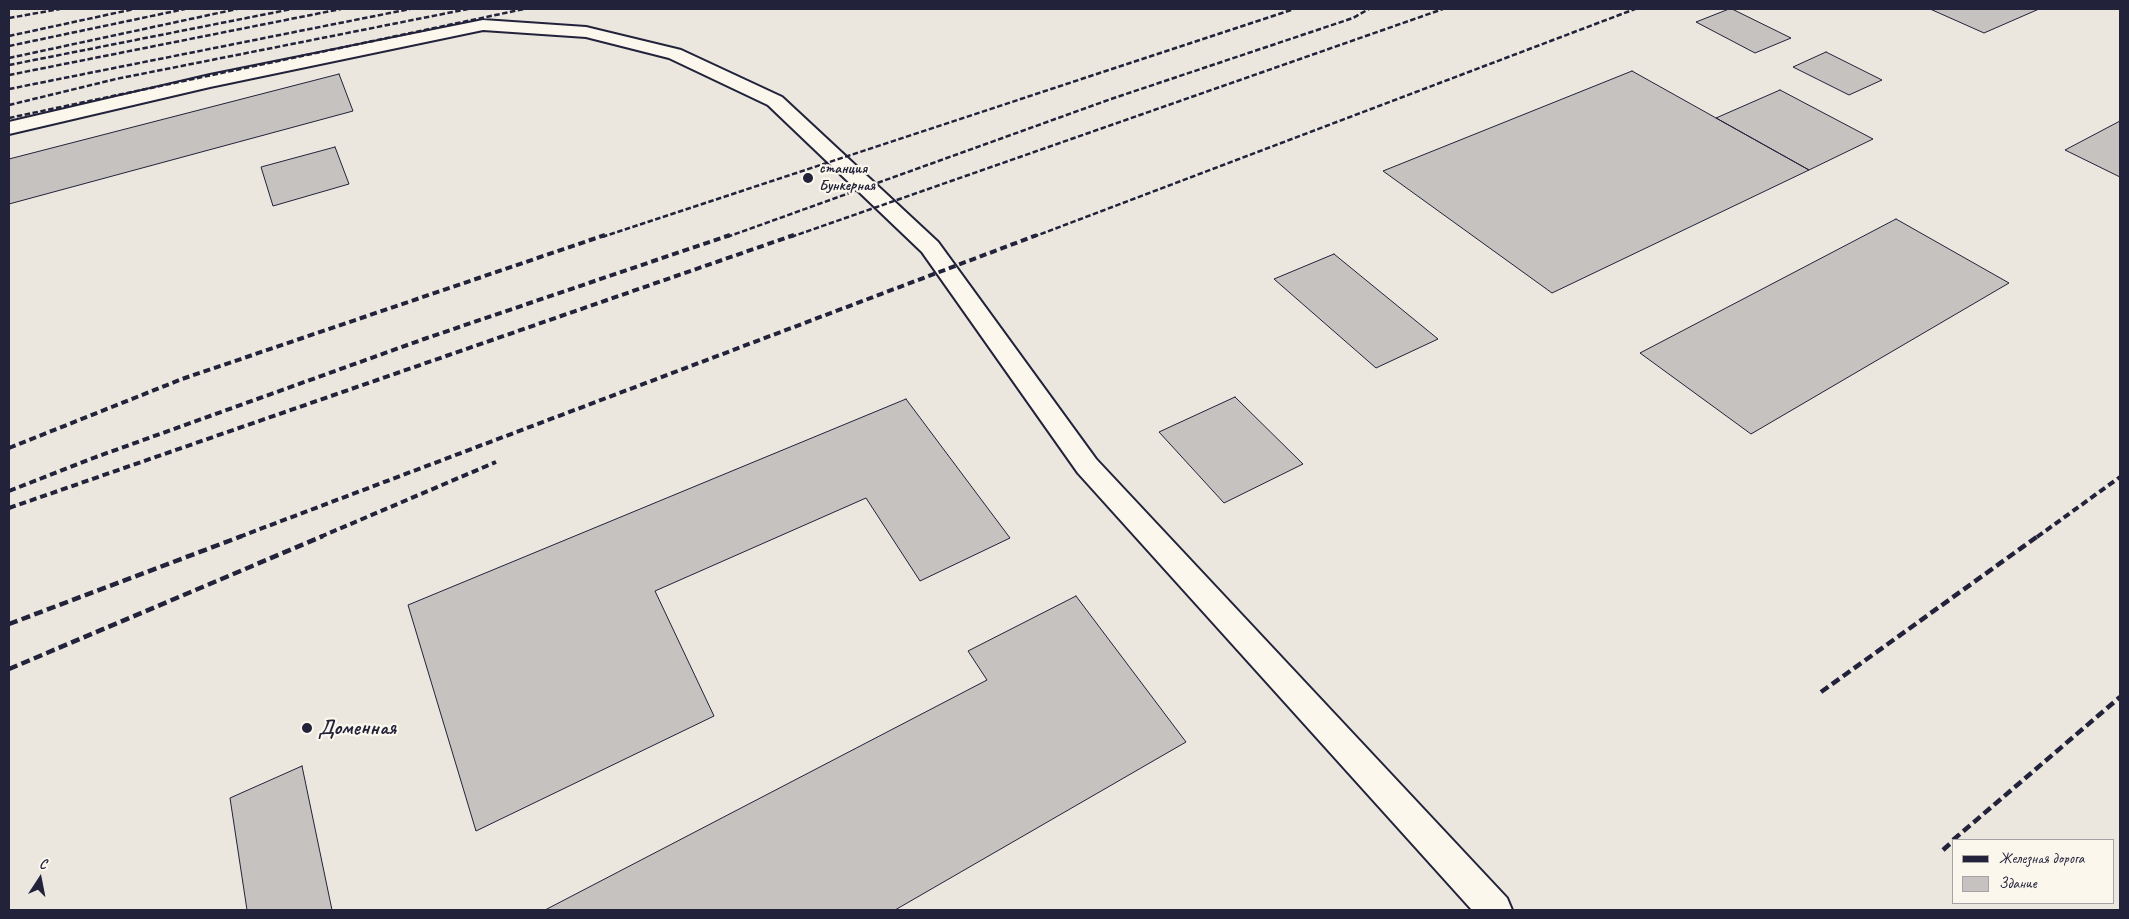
<!DOCTYPE html>
<meta charset="utf-8">
<style>
body{margin:0}
#map{position:relative;width:2129px;height:919px;overflow:hidden;background:#fbf7ec;font-family:Caveat,sans-serif}
canvas{display:block}
.frame{position:absolute;inset:0;border:10px solid #22223b;pointer-events:none}
.legend{position:absolute;left:1952px;top:839px;width:162px;height:65px;box-sizing:border-box;background:#fbf7ec;border:1px solid #a4a2a5;margin:0;padding:6px 9px;list-style:none;font-size:15px;color:#22223b}
.legend li{display:flex;align-items:center;gap:10px;height:25px}
.legend b{width:25px;border:1px solid #a4a2a5}
.north{position:absolute;left:15px;top:854px;width:50px;height:50px;-webkit-text-stroke:4px #fbf7ec;paint-order:stroke;rotate:11deg;font-size:14px;font-weight:700;line-height:20px;text-align:center;color:#22223b}
.north::after{content:'';display:block;margin:auto;width:18px;height:22px;background:#22223b;clip-path:polygon(50% 0,100% 100%,50% 72%,0 100%)}
</style>
<div id="map">
<canvas width="2129" height="919"></canvas>
<div class="frame"></div>
<ul class="legend">
<li><b style="height:6px;background:#22223b"></b>Железная дорога</li>
<li><b style="height:14px;background:#c6c2c0"></b>Здание</li>
</ul>
<div class="north">С</div>
</div>
<script>
const c = document.querySelector('canvas').getContext('2d');
c.lineJoin = 'round';
function paint(path, color) { c.fillStyle = color; c.fill(path, 'evenodd'); }
const poly = rows => new Path2D(rows.map(r => 'M' + r).join(''));
function trace(path, color, width, dash) { c.strokeStyle = color; c.lineWidth = width; c.lineCap = dash ? 'butt' : 'round'; c.setLineDash(dash || []); c.stroke(path); }
function write(font, color, halo, rows, align = 'center') {
  c.font = font + ' Caveat,sans-serif'; c.lineWidth = 4.5; c.setLineDash([]); c.textBaseline = 'middle'; c.strokeStyle = halo; c.fillStyle = color; for (const [text, x, y, turn = 0] of rows) {
    c.save(); c.translate(x, y); c.rotate((+turn || 0) * Math.PI / 180); c.textAlign = isNaN(turn) ? turn : align; if (halo) c.strokeText(text, 0, 0); c.fillText(text, 0, 0); c.restore();
  }
}
const built = poly([
 [9,9,2120,9,2120,910,9,910],
 [1953,840,2113,840,2113,903,1953,903]
]);
const building = poly([
 [1729,9,1732,9,1791,38,1755,53,1696,22,1729,9],
 [1930,9,2039,9,1984,33,1930,9],
 [1826,52,1882,80,1849,95,1793,67,1826,52],
 [1632,71,1809,170,1552,293,1383,171,1632,71],
 [339,74,353,111,9,204,9,159,339,74],
 [1780,90,1873,139,1809,170,1716,118,1780,90],
 [2120,121,2120,177,2065,150,2120,121],
 [335,147,349,184,273,206,261,167,335,147],
 [1896,219,2009,283,1751,434,1640,353,1896,219],
 [1334,254,1438,339,1376,368,1274,279,1334,254],
 [1235,397,1303,464,1224,503,1159,432,1235,397],
 [906,399,1010,538,920,581,866,498,655,591,714,716,476,831,408,605,906,399],
 [1076,596,1186,742,895,910,545,910,987,680,968,651,1076,596],
 [302,766,332,910,247,910,230,798,302,766]
]);
const lane = poly([
 [483,20,586,27,681,50,782,97,938,242,1096,459,1507,898,1512,910,1472,910,1078,473,922,252,768,105,669,58,586,37,483,30,210,87,9,134,9,122,210,75,483,20]
]);
const railFar2 = poly([
 [9,18,60,9],
 [9,36,134,9],
 [9,46,185,9],
 [9,58,237,9],
 [9,65,292,9],
 [9,75,341,9],
 [9,89,410,9],
 [9,105,116,79,468,9],
 [9,118,524,9],
 [602,237,1294,9],
 [727,237,1111,99,1353,18,1369,9],
 [791,237,1443,9],
 [1033,237,1635,9]
]);
const railFar1 = poly([
 [9,448,182,379,605,235],
 [9,491,96,457,424,339,730,235],
 [9,508,794,235],
 [239,537,1037,235],
 [320,537,496,462],
 [2037,537,2120,477]
]);
const rail = poly([
 [9,624,242,536],
 [9,669,323,536],
 [1821,692,2038,536],
 [1953,840,2120,697],
 [1943,850,1953,841]
]);
const markers = [
 [808,178,6,"#22223b"],
 [307,728,6,"#22223b"]
];
const farPoinames = [
 ["станция",819,169],
 ["Бункерная",819,186]
];
const nearPoinames = [
 ["Доменная",318,728]
];
paint(built, '#ebe7df');
paint(building, '#c6c2c0');
trace(building, '#22223b', 1);
trace(lane, '#22223b', 4);
paint(lane, '#fbf7ec');
trace(railFar2, '#22223b', 2.5, [5.5, 2.5]);
trace(railFar1, '#22223b', 4, [7, 4]);
trace(rail, '#22223b', 4.5, [9, 4.5]);
for (const [x, y, r, color] of markers) { const dot = new Path2D(); dot.arc(x, y, r, 0, 2 * Math.PI); c.fillStyle = color; c.fill(dot); trace(dot, '#fbf7ec', 2); }
write('bold 15px', '#22223b', '#fbf7ec', farPoinames, 'left');
write('bold 21px', '#22223b', '#fbf7ec', nearPoinames, 'left');
</script>
